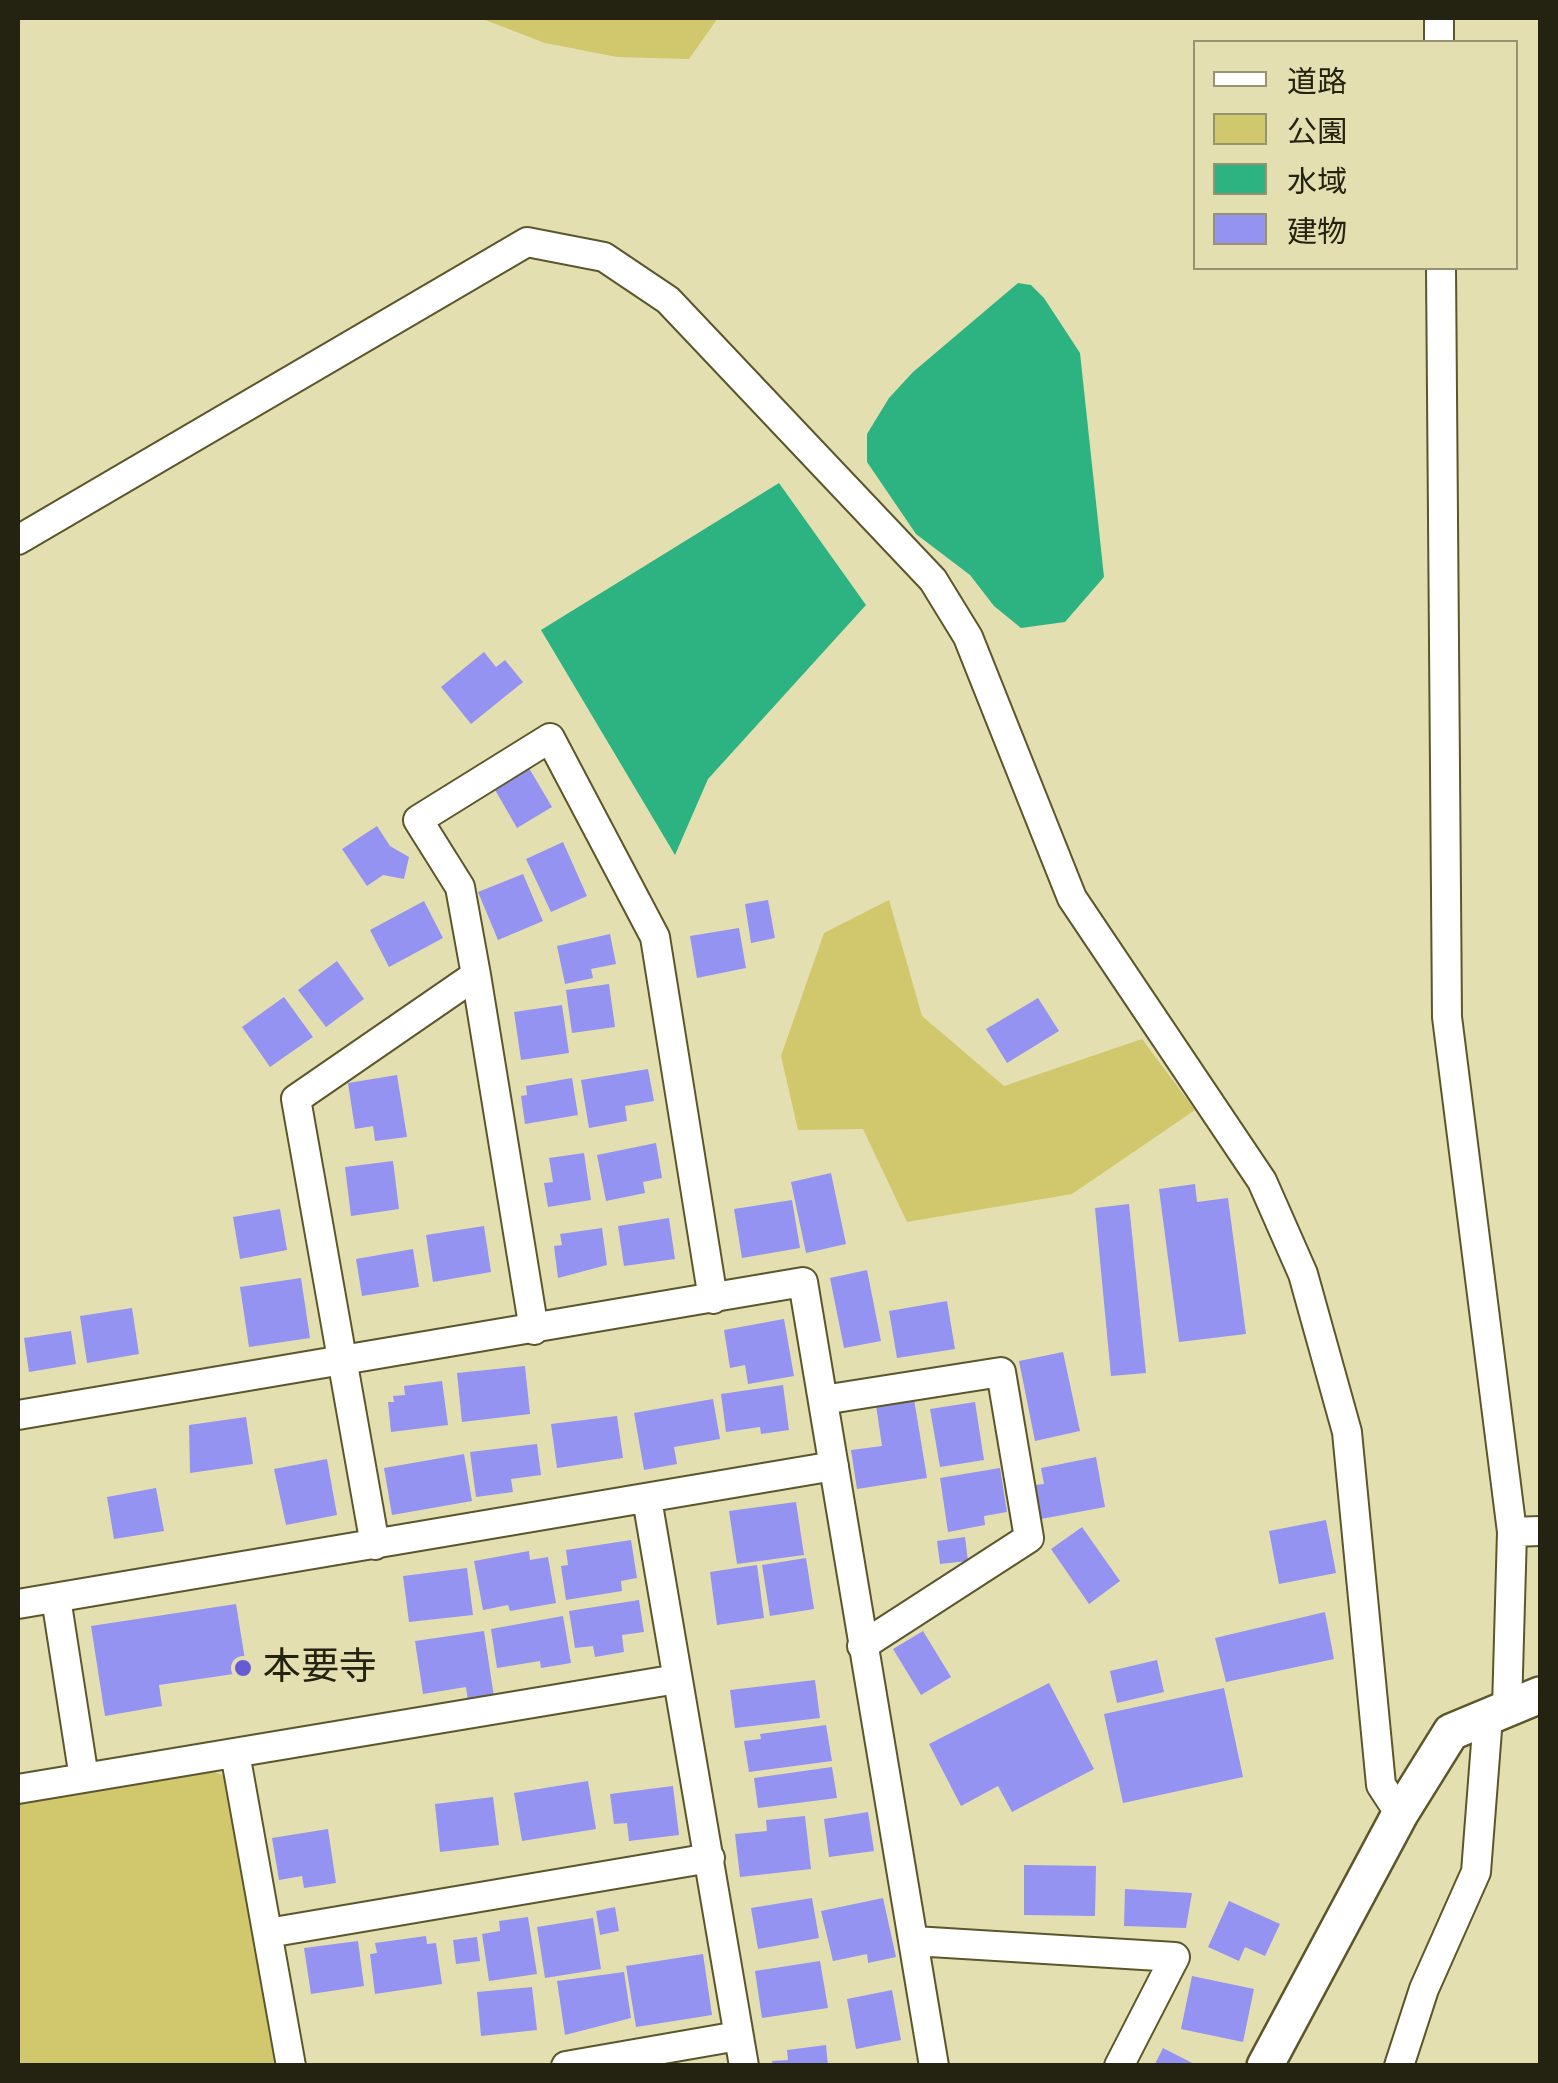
<!DOCTYPE html>
<meta charset="utf-8">
<style>
body{margin:0}
#map{position:relative;width:1558px;height:2083px;overflow:hidden;background:#e4dfb0;font-family:"PT Sans Narrow","Noto Sans JP",sans-serif}
canvas{display:block}
.frame{position:absolute;inset:0;border:20px solid #242210;pointer-events:none}
.legend{position:absolute;left:1193px;top:40px;width:325px;height:230px;box-sizing:border-box;background:#e4dfb0;border:2px solid #979370;margin:0;padding:12px 18px;list-style:none;font-size:30px;color:#242210}
.legend li{display:flex;align-items:center;gap:20px;height:50px}
.legend b{width:50px;border:2px solid #979370}
</style>
<div id="map">
<canvas width="1558" height="2083"></canvas>
<div class="frame"></div>
<ul class="legend">
<li><b style="height:12px;background:#fff"></b>道路</li>
<li><b style="height:28px;background:#d1c76c"></b>公園</li>
<li><b style="height:28px;background:#2db381"></b>水域</li>
<li><b style="height:28px;background:#9493f1"></b>建物</li>
</ul>
</div>
<script>
const c = document.querySelector('canvas').getContext('2d');
c.lineJoin = 'round';
function paint(path, color) { c.fillStyle = color; c.fill(path, 'evenodd'); }
const poly = rows => new Path2D(rows.map(r => 'M' + r).join(''));
function trace(path, color, width, dash) { c.strokeStyle = color; c.lineWidth = width; c.lineCap = dash ? 'butt' : 'round'; c.setLineDash(dash || []); c.stroke(path); }
function write(font, color, halo, rows, align = 'center') {
  c.font = font + ' "PT Sans Narrow","Noto Sans JP",sans-serif'; c.lineWidth = 10; c.setLineDash([]); c.textBaseline = 'middle'; c.strokeStyle = halo; c.fillStyle = color; for (const [text, x, y, turn = 0] of rows) {
    c.save(); c.translate(x, y); c.rotate((+turn || 0) * Math.PI / 180); c.textAlign = isNaN(turn) ? turn : align; if (halo) c.strokeText(text, 0, 0); c.fillText(text, 0, 0); c.restore();
  }
}
const green = poly([
 [480,18,718,18,689,59,617,57,545,43],
 [889,900,922,1016,1004,1086,1142,1039,1195,1110,1072,1194,907,1222,863,1129,798,1130,781,1056,824,933],
 [214,1772,229,1777,279,2065,18,2066,18,1803]
]);
const water = poly([
 [1018,283,1031,285,1044,298,1080,353,1104,577,1065,622,1021,628,994,606,970,575,916,534,867,462,867,434,889,398,913,372],
 [779,483,866,605,708,779,675,855,541,630]
]);
const building = poly([
 [484,652,496,667,505,660,523,682,471,724,441,687],
 [529,768,552,807,517,828,494,788],
 [377,826,390,846,409,857,404,879,383,875,367,886,342,849],
 [563,842,587,896,551,912,526,859],
 [523,874,543,921,498,940,478,892],
 [768,900,775,938,751,943,745,904],
 [424,901,443,938,389,967,370,930],
 [739,928,746,968,697,978,690,936],
 [610,934,616,964,591,969,593,978,565,984,557,946],
 [337,961,364,999,326,1027,298,990],
 [609,984,615,1027,572,1033,566,990],
 [284,997,313,1037,270,1067,242,1027],
 [1038,998,1059,1031,1007,1063,986,1029],
 [562,1005,569,1053,521,1060,514,1012],
 [648,1069,654,1101,625,1106,627,1121,589,1128,581,1080],
 [397,1075,407,1137,375,1141,373,1126,355,1129,348,1083],
 [572,1078,578,1115,525,1124,521,1096,527,1095,526,1086],
 [656,1143,662,1178,643,1182,645,1193,606,1201,597,1155],
 [584,1153,591,1200,548,1207,544,1183,553,1182,549,1158],
 [393,1161,399,1209,351,1216,345,1167],
 [831,1173,846,1244,806,1253,791,1182],
 [1195,1184,1197,1202,1228,1198,1246,1334,1179,1342,1159,1189],
 [792,1200,800,1248,742,1258,734,1209],
 [1129,1204,1146,1373,1111,1376,1095,1208],
 [280,1209,287,1250,240,1259,233,1217],
 [669,1218,675,1259,624,1266,618,1226],
 [484,1226,491,1272,433,1282,426,1235],
 [602,1228,607,1265,558,1278,554,1246,562,1245,560,1234],
 [413,1249,419,1287,362,1296,356,1259],
 [867,1270,881,1341,844,1348,830,1278],
 [301,1278,310,1338,249,1347,240,1287],
 [947,1301,955,1349,897,1358,889,1311],
 [132,1308,139,1354,87,1363,80,1316],
 [784,1319,794,1376,748,1384,745,1365,730,1368,724,1330],
 [71,1331,76,1364,29,1372,24,1338],
 [1063,1352,1080,1431,1035,1441,1019,1361],
 [525,1366,530,1414,462,1422,457,1373],
 [442,1381,448,1425,391,1432,388,1402,394,1402,393,1396,405,1395,404,1386],
 [783,1385,789,1430,761,1434,760,1427,726,1432,721,1394],
 [713,1399,720,1439,674,1447,677,1464,644,1470,634,1413],
 [914,1399,927,1478,857,1489,851,1450,882,1446,876,1405],
 [975,1402,984,1460,940,1467,930,1409],
 [617,1416,623,1458,557,1468,551,1424],
 [246,1417,253,1464,190,1473,189,1425],
 [537,1444,541,1475,511,1479,513,1492,476,1497,470,1452],
 [464,1454,472,1501,392,1515,384,1468],
 [1096,1457,1105,1507,1041,1519,1035,1485,1044,1484,1041,1468],
 [327,1459,337,1515,286,1525,274,1469],
 [1000,1468,1007,1512,984,1516,985,1525,948,1532,940,1478],
 [156,1488,164,1531,114,1539,107,1497],
 [796,1502,804,1555,737,1564,729,1511],
 [1326,1520,1336,1573,1279,1584,1269,1531],
 [1082,1527,1120,1581,1089,1604,1051,1549],
 [965,1537,968,1561,940,1564,937,1541],
 [631,1540,637,1578,621,1581,622,1591,566,1600,561,1566,568,1565,566,1550],
 [529,1551,530,1560,548,1557,556,1603,510,1611,508,1605,483,1610,474,1561],
 [806,1558,814,1609,770,1616,762,1565],
 [757,1565,764,1618,717,1625,710,1572],
 [467,1568,473,1615,409,1622,403,1576],
 [639,1600,644,1632,622,1635,624,1652,595,1657,593,1646,575,1648,569,1611],
 [236,1604,247,1672,159,1685,162,1706,105,1716,91,1626],
 [1325,1612,1334,1659,1226,1682,1215,1638],
 [563,1616,571,1663,541,1668,540,1661,497,1668,491,1629],
 [484,1631,494,1697,468,1701,466,1687,423,1694,415,1641],
 [923,1631,951,1677,921,1695,893,1649],
 [1157,1660,1164,1692,1117,1703,1110,1671],
 [815,1680,820,1718,735,1728,730,1690],
 [1049,1683,1094,1769,1012,1812,998,1786,961,1806,929,1744],
 [1224,1688,1243,1777,1123,1803,1104,1714],
 [826,1725,832,1761,749,1772,744,1741,761,1739,760,1734],
 [832,1767,837,1798,758,1808,754,1778],
 [588,1781,596,1829,522,1841,514,1793],
 [673,1786,679,1835,629,1841,627,1823,614,1824,610,1794],
 [493,1797,499,1845,440,1852,435,1804],
 [868,1812,874,1851,829,1857,824,1819],
 [805,1816,811,1869,740,1877,735,1834,767,1831,766,1820],
 [328,1829,336,1883,304,1888,302,1876,279,1880,272,1838],
 [1024,1865,1096,1866,1095,1916,1024,1915],
 [1125,1889,1192,1893,1186,1928,1124,1926],
 [812,1898,819,1938,758,1949,751,1908],
 [883,1898,896,1957,868,1963,867,1954,833,1961,821,1911],
 [1229,1901,1280,1924,1265,1956,1245,1947,1239,1961,1208,1947],
 [615,1907,619,1931,600,1935,596,1911],
 [528,1917,537,1974,489,1981,482,1934,500,1931,499,1921],
 [593,1918,601,1969,545,1978,537,1927],
 [426,1936,427,1944,436,1943,442,1984,375,1994,370,1954,377,1953,375,1943],
 [477,1937,480,1961,456,1964,453,1940],
 [358,1941,364,1986,311,1994,304,1948],
 [703,1954,712,2015,636,2027,626,1966],
 [820,1961,828,2008,762,2018,755,1971],
 [624,1972,631,2018,565,2035,557,1981],
 [1192,1976,1254,1989,1243,2042,1181,2029],
 [532,1987,537,2030,481,2036,477,1992],
 [892,1990,901,2040,856,2049,847,1999],
 [826,2045,828,2066,773,2066,772,2061,788,2060,787,2050],
 [1163,2048,1198,2066,1154,2066]
]);
const minor = poly([
 [1439,18,1439,42],
 [1441,268,1447,1017,1512,1532,1507,1708],
 [18,540,527,242,604,257,668,300,933,580,968,637,1072,898,1262,1181,1303,1274,1347,1432,1381,1785,1400,1814],
 [476,975,534,1330],
 [823,1400,1001,1372,1029,1538,862,1646],
 [18,1415,803,1282,934,2066],
 [647,1499,744,2066],
 [1512,1532,1540,1531],
 [375,1545,296,1099,476,975,460,887,418,820,550,738,655,937,713,1299],
 [56,1598,84,1778],
 [18,1604,834,1466],
 [235,1753,291,2066],
 [18,1789,677,1679],
 [268,1933,710,1858],
 [914,1941,1175,1957,1119,2066],
 [566,2066,738,2036],
 [1399,2066,1424,1989,1476,1872,1488,1717]
]);
const tertiary = poly([
 [1265,2066,1400,1814,1451,1732,1540,1695]
]);
const markers = [
 [243,1668,10,"#665bd5"]
];
const poiNames = [
 ["本要寺",263,1668]
];
paint(green, '#d1c76c');
paint(water, '#2db381');
paint(building, '#9493f1');
trace(minor, '#5b562b', 32);
trace(tertiary, '#5b562b', 40);
trace(minor, '#fff', 28);
trace(tertiary, '#fff', 35);
for (const [x, y, r, color] of markers) { const dot = new Path2D(); dot.arc(x, y, r, 0, 2 * Math.PI); c.fillStyle = color; c.fill(dot); trace(dot, '#e4dfb0', 4); }
write('38px', '#242210', '#e4dfb0', poiNames, 'left');
</script>
